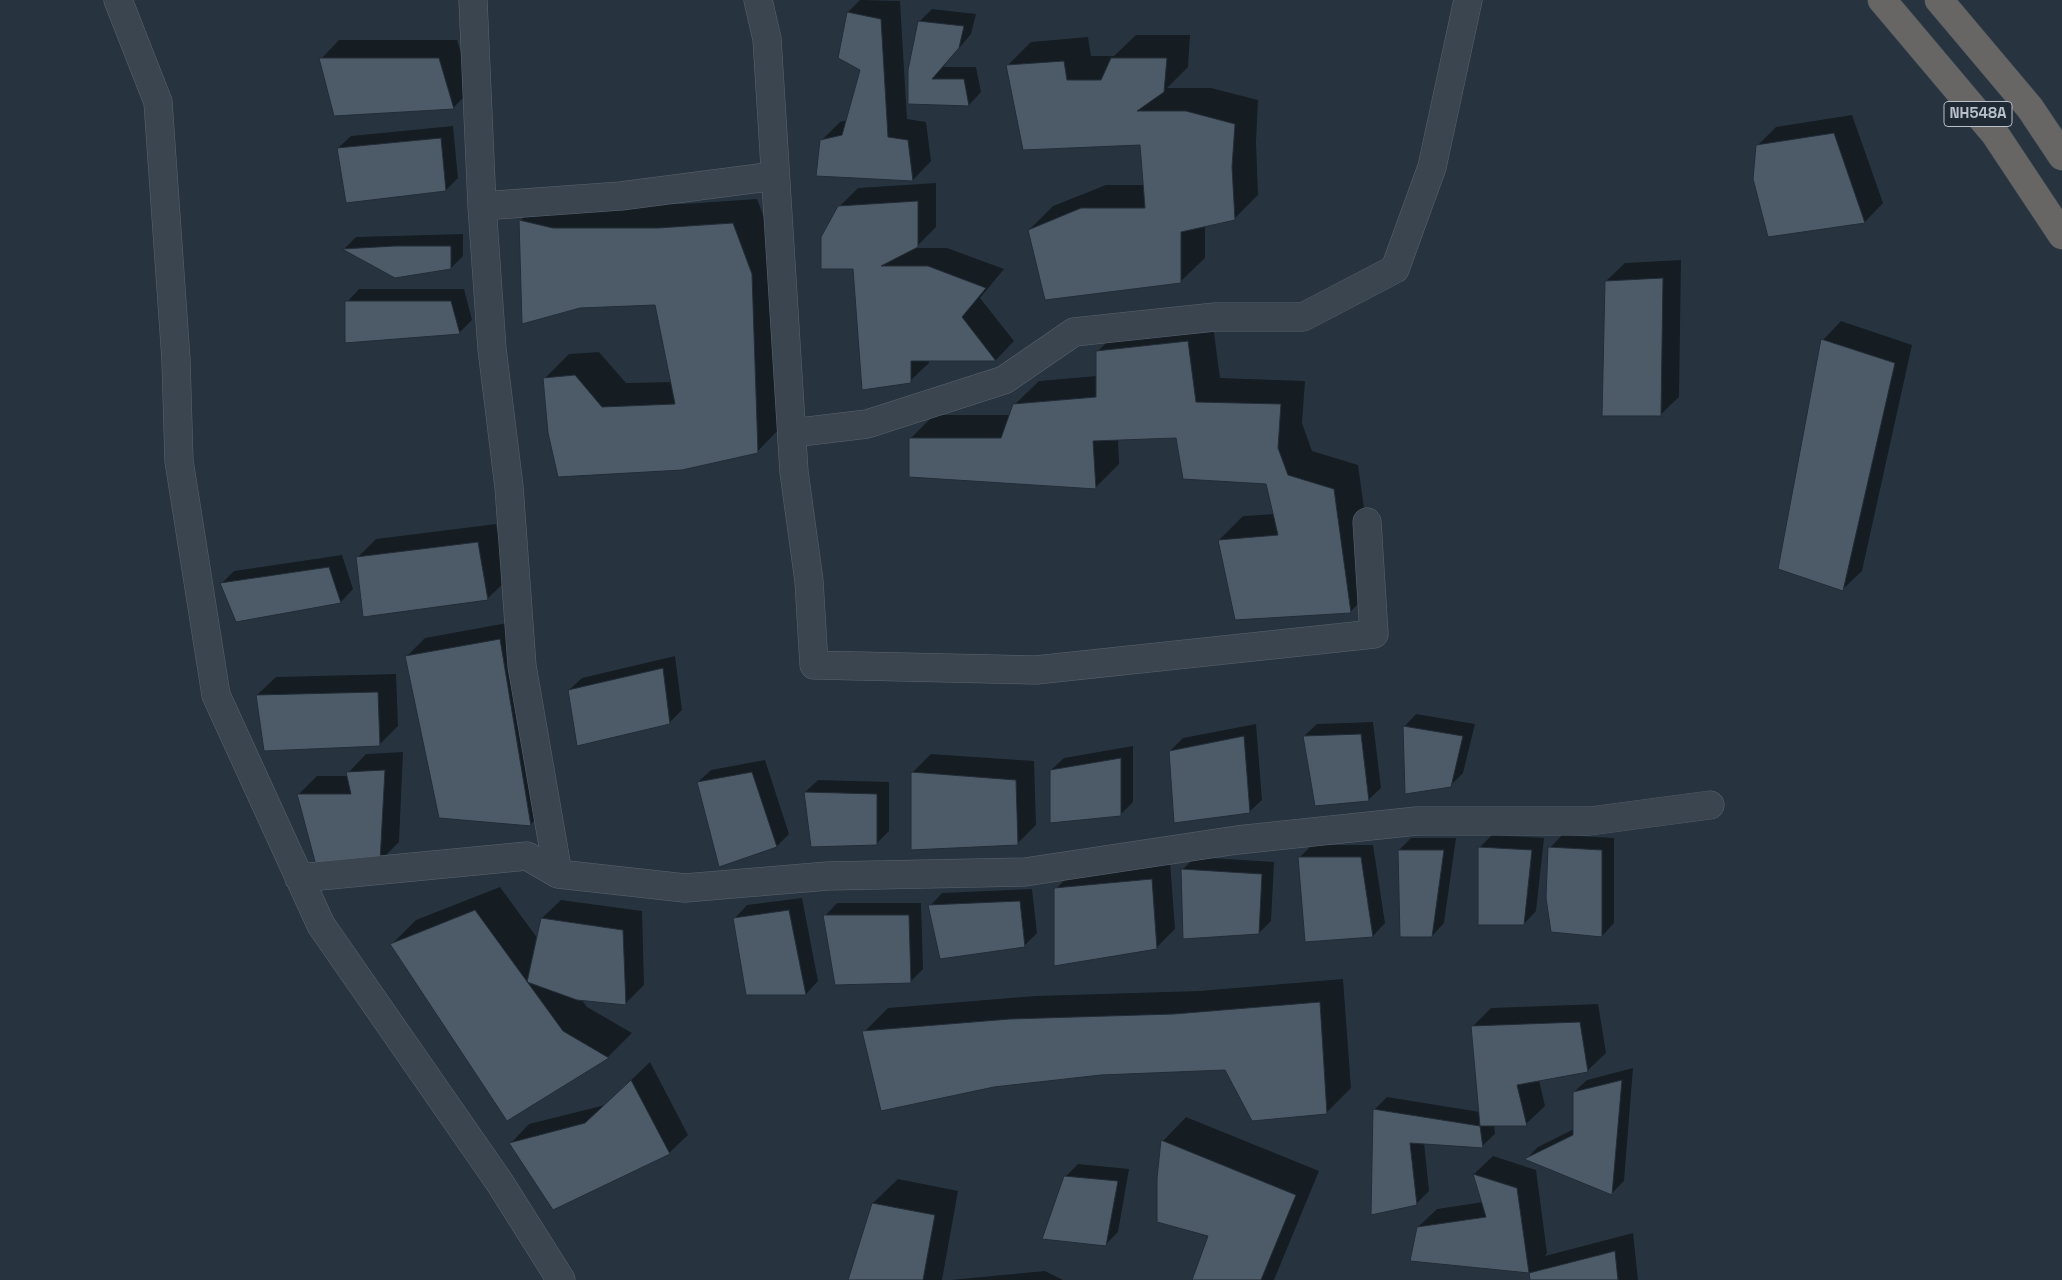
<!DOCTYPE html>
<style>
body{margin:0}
canvas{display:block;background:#273440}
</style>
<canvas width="2062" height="1280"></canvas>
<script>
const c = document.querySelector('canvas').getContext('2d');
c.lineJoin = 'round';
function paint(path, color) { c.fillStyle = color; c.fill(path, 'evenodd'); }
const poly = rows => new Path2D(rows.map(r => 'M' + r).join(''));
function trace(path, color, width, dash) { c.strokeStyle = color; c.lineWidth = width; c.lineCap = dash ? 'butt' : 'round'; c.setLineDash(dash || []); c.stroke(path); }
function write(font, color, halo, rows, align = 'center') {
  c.font = font + ' "Space Grotesk",sans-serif'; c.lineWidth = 4; c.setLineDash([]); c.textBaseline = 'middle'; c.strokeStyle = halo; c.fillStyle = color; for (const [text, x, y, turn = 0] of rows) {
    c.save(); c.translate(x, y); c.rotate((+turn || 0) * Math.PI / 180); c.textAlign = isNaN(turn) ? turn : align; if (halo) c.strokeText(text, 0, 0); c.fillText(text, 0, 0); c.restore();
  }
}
const shadow = poly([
 [860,0,900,1,907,119,926,122,931,161,913,180,822,140,840,122,848,120,861,69,848,12],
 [932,9,976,14,971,34,943,67,976,67,981,92,969,105,909,102,919,22],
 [1136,35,1190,35,1188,67,1167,88,1211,88,1258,100,1256,142,1258,195,1234,219,1205,226,1205,258,1180,282,1029,230,1053,206,1106,185,1144,185,1141,144,1007,66,1031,42,1088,37,1091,56,1114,56],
 [339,40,457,40,472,89,453,108,321,59],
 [1852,115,1883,203,1865,222,1769,236,1757,146,1776,127],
 [453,126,458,178,446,190,338,148,351,136],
 [936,183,936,227,915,248,947,248,1004,269,980,298,1014,341,996,360,929,360,929,363,910,381,854,268,839,207,858,188],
 [544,197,578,204,683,204,757,199,776,249,781,427,757,452,682,468,545,378,569,354,599,352,626,383,672,382,656,304,520,221],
 [463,234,463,256,451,268,396,277,344,249,356,237],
 [1681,260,1679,397,1660,415,1606,281,1625,263],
 [359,289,464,289,472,320,460,332,347,341,347,302],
 [1212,318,1220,378,1305,381,1302,423,1312,451,1358,465,1375,587,1351,611,1236,618,1219,540,1243,516,1275,514,1267,483,1177,437,1118,439,1119,464,1095,488,910,439,934,415,1011,415,1014,405,1039,381,1097,376,1097,352,1121,328],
 [1841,321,1912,345,1862,571,1843,589,1823,340],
 [496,524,506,581,487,599,358,557,376,539],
 [342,555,353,589,341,602,237,621,221,584,234,571],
 [518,621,549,806,531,824,440,817,406,657,425,638],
 [675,656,682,710,669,723,569,690,582,678],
 [396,674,398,726,380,744,257,695,276,677],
 [1416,714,1475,724,1463,773,1450,786,1404,727],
 [1373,722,1381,788,1368,800,1304,736,1317,724],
 [1256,724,1262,800,1249,812,1170,751,1183,738],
 [1133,746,1133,802,1120,815,1051,770,1064,758],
 [403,752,399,842,380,861,299,794,317,776,348,776,348,773,366,754],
 [931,754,1034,761,1036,825,1017,844,912,773],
 [765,760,789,834,777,846,698,782,711,770],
 [818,780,889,782,889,831,876,844,805,792],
 [1492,835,1544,838,1536,911,1524,924,1479,848],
 [1562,835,1614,838,1614,923,1602,936,1550,848],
 [1411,838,1456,838,1444,923,1432,936,1399,850],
 [1312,845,1373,845,1385,923,1373,936,1299,858],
 [1195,857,1274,862,1271,921,1259,933,1182,870],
 [1170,861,1175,929,1156,948,1056,889,1074,870],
 [500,887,538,939,542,918,561,900,642,911,644,985,626,1003,581,999,587,1007,632,1033,608,1057,508,1119,392,944,416,920],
 [1032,889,1037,933,1025,945,941,957,930,906,942,893],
 [802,898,818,981,806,994,735,918,747,905],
 [837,903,921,903,923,969,910,982,825,916],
 [1343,979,1351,1088,1327,1112,1225,1069,864,1032,888,1008,1035,996,1199,991],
 [1598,1004,1606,1053,1587,1071,1539,1080,1545,1106,1526,1124,1494,1124,1495,1134,1482,1146,1424,1142,1429,1191,1416,1204,1375,1109,1387,1097,1480,1112,1472,1027,1491,1008],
 [650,1062,688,1135,669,1153,511,1143,529,1124,605,1105],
 [1633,1068,1624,1181,1611,1194,1526,1159,1538,1147,1574,1129,1574,1092,1587,1080],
 [1186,1117,1319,1171,1274,1280,1193,1280,1210,1236,1163,1141],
 [1493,1156,1536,1170,1547,1253,1545,1256,1633,1233,1638,1280,1532,1280,1532,1272,1412,1260,1418,1227,1437,1209,1483,1202,1474,1174],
 [1078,1164,1129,1169,1118,1232,1105,1245,1065,1177],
 [898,1179,958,1191,942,1280,849,1280,873,1203],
 [1045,1271,1063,1280,950,1280]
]);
const building = poly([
 [847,12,881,19,888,137,908,140,913,181,816,176,820,140,842,135,860,70,838,58,847,12],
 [918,21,964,26,959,48,932,79,964,79,969,106,908,104,908,70,918,21],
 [319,58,439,58,454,109,334,116,319,58],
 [1111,58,1167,58,1164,92,1137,111,1186,111,1235,124,1232,167,1235,220,1181,232,1181,283,1045,300,1028,230,1081,208,1145,208,1140,145,1023,150,1006,65,1064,61,1067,80,1101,80,1111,58],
 [1834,133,1865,223,1768,237,1753,179,1756,145,1834,133],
 [441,138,446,191,346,203,337,148,441,138],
 [918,201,918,247,881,266,928,266,986,288,962,317,996,361,911,361,911,383,862,390,853,269,821,269,821,237,838,206,918,201],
 [519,220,553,228,658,228,733,223,752,274,758,453,682,470,558,477,548,433,543,378,575,375,602,407,675,404,655,305,580,308,522,324,519,220],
 [395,246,451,246,451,269,395,278,342,249,395,246],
 [1663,278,1661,416,1602,416,1605,281,1663,278],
 [345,301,451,301,460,334,345,343,345,301],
 [1821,339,1895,363,1843,591,1778,569,1821,339],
 [1188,341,1196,402,1281,404,1278,448,1288,475,1334,489,1351,613,1235,620,1218,540,1278,535,1266,484,1183,479,1176,438,1093,441,1096,489,909,477,909,438,1001,438,1013,404,1096,397,1096,351,1188,341],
 [478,542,488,600,363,617,356,557,478,542],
 [329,567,341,603,236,622,220,583,329,567],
 [500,639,531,826,439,818,405,656,500,639],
 [663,668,670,724,577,746,568,690,663,668],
 [378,692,380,746,264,751,256,695,378,692],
 [1403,726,1463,736,1451,787,1405,794,1403,726],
 [1361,734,1369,801,1315,806,1303,736,1361,734],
 [1244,736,1250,813,1174,823,1169,751,1244,736],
 [1121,758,1121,816,1050,823,1050,770,1121,758],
 [385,770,380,862,317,869,297,794,351,794,346,772,385,770],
 [752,772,777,847,719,867,697,782,752,772],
 [911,772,1016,780,1018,845,911,850,911,772],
 [804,792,877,794,877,845,811,847,804,792],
 [1478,847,1532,850,1524,925,1478,925,1478,847],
 [1548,847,1602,850,1602,937,1551,932,1546,898,1548,847],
 [1398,850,1444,850,1432,937,1400,937,1398,850],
 [1298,857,1361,857,1373,937,1305,942,1298,857],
 [1181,869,1262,874,1259,934,1183,939,1181,869],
 [1152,879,1157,949,1054,966,1054,888,1152,879],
 [1020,901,1025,947,940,959,928,905,1020,901],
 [475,910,563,1031,609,1058,507,1121,390,944,475,910],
 [789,910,806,995,746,995,733,918,789,910],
 [823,915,909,915,911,983,835,985,823,915],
 [541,918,623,930,626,1005,577,1000,527,982,541,918],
 [1320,1002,1327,1114,1252,1121,1225,1070,1101,1075,994,1087,881,1111,862,1031,1010,1019,1174,1014,1320,1002],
 [1580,1022,1588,1072,1517,1085,1527,1126,1480,1126,1471,1026,1580,1022],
 [631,1080,670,1154,553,1210,509,1143,585,1123,631,1080],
 [1622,1080,1612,1195,1524,1159,1573,1135,1573,1092,1622,1080],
 [1373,1109,1480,1126,1483,1148,1410,1143,1417,1205,1371,1215,1373,1109],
 [1161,1140,1296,1195,1261,1280,1192,1280,1208,1236,1157,1222,1157,1178,1161,1140],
 [1473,1174,1517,1188,1529,1273,1410,1261,1417,1227,1486,1217,1473,1174],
 [1064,1176,1118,1181,1106,1246,1042,1239,1064,1176],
 [872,1203,935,1215,923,1280,848,1280,872,1203],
 [1615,1251,1618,1280,1530,1280,1529,1273,1615,1251]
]);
const minor = poly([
 [118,0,158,102,176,360,179,461,216,695,321,925,500,1183,561,1280],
 [473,0,482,206],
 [758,0,767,39,794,472,809,581,814,665,1036,670,1374,634,1367,522],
 [775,176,621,196,482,206,492,349,509,487,522,666,558,874,685,888,828,876,1025,872,1237,840,1417,821,1590,821,1710,805],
 [792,433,867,424,1004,380,1074,332,1215,317,1303,317,1395,269,1432,167,1468,0],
 [299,878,527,856,558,874]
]);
const trunk = poly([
 [1882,0,1995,134,2062,235],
 [1939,0,2030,108,2062,156]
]);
const shields = [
 [1978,114,68]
];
const shieldNames = [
 ["NH548A",1978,114]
];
paint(shadow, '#0007');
paint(building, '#4d5b68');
trace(building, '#222c37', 1);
trace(minor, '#59636d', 29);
trace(trunk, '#46505a', 29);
trace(minor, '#3b4550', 28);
trace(trunk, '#676664', 28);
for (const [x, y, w] of shields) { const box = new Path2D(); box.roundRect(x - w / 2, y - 12.5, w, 25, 4); c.fillStyle = '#202a35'; c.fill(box); trace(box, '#b8c0ca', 1); }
write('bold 15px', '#b8c0ca', null, shieldNames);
</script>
